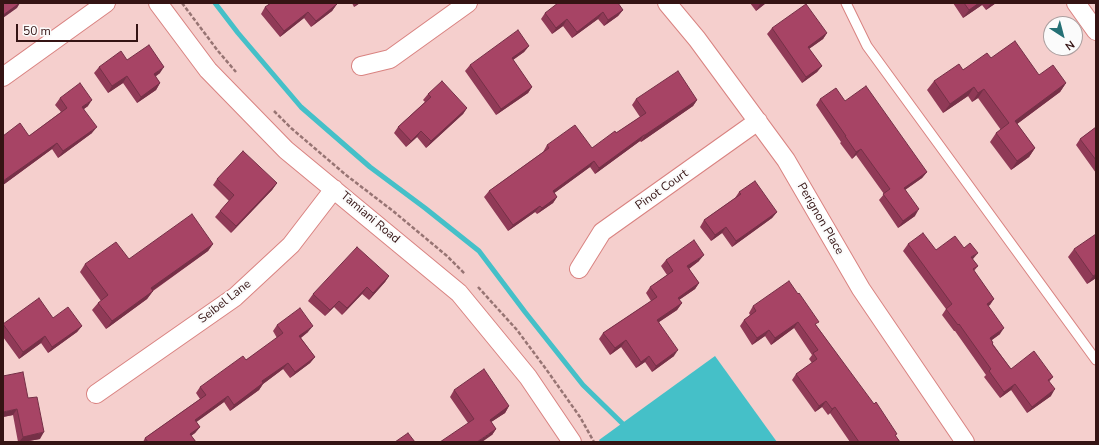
<!DOCTYPE html>
<style>
body{margin:0}
#map{position:relative;width:1099px;height:445px;overflow:hidden;background:#f5cfcd;font-family:"Nunito Sans",sans-serif}
canvas{display:block}
.frame{position:absolute;inset:0;border:4px solid #351414;pointer-events:none}
.north{position:absolute;left:1043px;top:16px;width:40px;height:40px;box-sizing:border-box;background:#fbfbfb;border:1px solid #ac9f9f;border-radius:50%;rotate:144deg;font-size:11px;font-weight:700;line-height:16px;text-align:center;color:#351414}
.north::after{content:'';display:block;margin:auto;width:14px;height:18px;background:#257075;clip-path:polygon(50% 0,100% 100%,50% 72%,0 100%)}
.scale{position:absolute;left:16px;top:24px;width:122px;height:18px;box-sizing:border-box;border:2px solid #351414;border-top:0;padding-left:5px;font-size:12px;line-height:14px;white-space:nowrap;color:#351414;-webkit-text-stroke:3px #fbfbfb;paint-order:stroke}
</style>
<div id="map">
<canvas width="1099" height="445"></canvas>
<div class="frame"></div>
<div class="north">N</div>
<div class="scale">50 m</div>
</div>
<script>
const c = document.querySelector('canvas').getContext('2d');
c.lineJoin = 'round';
function paint(path, color) { c.fillStyle = color; c.fill(path, 'evenodd'); }
const poly = rows => new Path2D(rows.map(r => 'M' + r).join(''));
function trace(path, color, width, dash) { c.strokeStyle = color; c.lineWidth = width; c.lineCap = dash ? 'butt' : 'round'; c.setLineDash(dash || []); c.stroke(path); }
function write(font, color, halo, rows, align = 'center') {
  c.font = font + ' "Nunito Sans",sans-serif'; c.lineWidth = 4; c.setLineDash([]); c.textBaseline = 'middle'; c.strokeStyle = halo; c.fillStyle = color; for (const [text, x, y, turn = 0] of rows) {
    c.save(); c.translate(x, y); c.rotate((+turn || 0) * Math.PI / 180); c.textAlign = isNaN(turn) ? turn : align; if (halo) c.strokeText(text, 0, 0); c.fillText(text, 0, 0); c.restore();
  }
}
const water = poly([
 [715,356,777,442,600,442,599,440]
]);
const stream = poly([
 [215,3,238,33,301,107,370,167,425,208,479,251,525,312,583,385,626,427]
]);
const path = poly([
 [182,3,218,51,236,72],
 [274,111,291,128,346,175,393,211,447,256,465,274],
 [478,287,517,330,546,369,580,417,594,442]
]);
const service = poly([
 [846,3,867,46,1096,360]
]);
const minor = poly([
 [158,3,208,70,286,150,459,293,528,377,572,442],
 [667,3,697,39,786,160,861,289,965,442],
 [1076,3,1096,31],
 [361,66,390,59,468,3],
 [3,77,106,3],
 [579,269,602,232,758,121],
 [96,394,235,297,291,245,334,189]
]);
const wall = poly([
 [352,3,360,3,354,7],
 [750,3,766,3,756,11],
 [953,3,996,3,986,10,982,5,963,18],
 [337,4,332,11,311,27,304,18,280,37,261,14,265,7],
 [623,10,618,16,604,26,598,19,572,38,563,26,552,34,541,19,545,13],
 [772,28,827,33,823,39,809,49,822,66,817,72,802,83,767,34],
 [529,46,524,52,513,60,532,87,528,93,496,115,465,71,470,65],
 [991,58,1039,75,1066,83,1060,92,1017,124,1035,148,1029,157,1011,170,990,142,996,133,1001,130,978,98,972,102,968,96,943,113,927,90,934,81],
 [127,60,160,73,155,76,160,83,156,90,137,103,123,83,108,93,94,73,99,67],
 [428,94,467,108,463,114,426,148,417,137,406,147,394,133,398,127,425,102,423,100],
 [60,98,88,106,84,109,92,133,58,158,52,149,3,185,29,136,61,112,55,105],
 [636,99,697,100,693,106,641,142,640,141,595,174,590,167,554,193,557,197,553,203,537,214,535,212,508,231,484,197,489,191,543,152,547,145,592,148,616,133,640,117,632,105],
 [820,99,845,101,927,172,922,178,905,190,915,216,898,228,879,200,884,194,856,155,852,159,840,143,841,142,816,105],
 [1096,127,1096,173,1076,145,1080,139],
 [217,179,277,183,272,190,231,233,215,217,220,211,229,201,213,185],
 [739,192,777,212,772,218,732,247,722,233,711,241,700,227,704,220,735,198],
 [213,244,208,251,153,291,147,299,106,329,92,310,98,303,101,301,80,272,85,264,129,259],
 [908,244,936,250,964,248,978,266,974,271,994,299,988,306,1000,334,992,340,993,343,993,344,1011,369,1053,377,1049,382,1051,396,1027,413,1011,390,1000,398,984,377,986,375,955,331,954,331,942,315,946,309,903,251],
 [1074,249,1096,278,1087,284,1068,257],
 [666,260,699,261,689,269,699,283,695,289,679,300,682,303,677,310,659,322,674,356,652,372,645,362,636,368,621,347,610,355,599,339,603,333,651,301,646,293,650,287,667,275,661,266],
 [389,276,385,282,369,300,362,294,342,315,334,307,325,316,308,301,313,294],
 [753,306,816,325,900,442,850,442,830,413,828,415,822,407,815,412,792,380,796,374,812,363,809,359,812,355,794,328,771,345,765,336,752,345,740,326,744,320,750,315,749,313],
 [53,318,82,326,77,332,48,353,41,343,19,359,3,337,3,324],
 [277,325,308,332,301,338,315,357,310,363,290,378,283,369,263,384,259,390,230,411,224,402,196,422,200,427,195,433,191,436,196,442,143,442,145,438,200,399,196,393,200,387,246,360,277,338,273,331],
 [454,390,509,406,505,413,491,422,496,429,492,435,468,423,450,397],
 [28,398,40,439,23,442,18,442,13,415,3,417]
]);
const shadedWall = poly([
 [18,3,20,3,17,8,3,18,3,15],
 [357,3,360,3,354,7],
 [762,3,766,3,756,11,760,4],
 [979,3,984,3,982,5,963,18,969,10],
 [991,3,996,3,986,10],
 [337,4,332,11,311,27,316,21],
 [623,10,618,16,604,26,608,20],
 [308,12,304,18,280,37,284,31],
 [603,12,598,19,572,38,577,32],
 [567,19,563,26,552,34,556,28],
 [827,33,823,39,803,53,808,47],
 [529,46,524,52,507,64,512,58],
 [822,66,817,72,802,83,806,77],
 [164,67,160,73,150,81,154,74],
 [127,76,123,83,108,93,112,86],
 [160,83,156,90,137,103,141,97],
 [1066,83,1060,92,1009,130,1015,121],
 [532,87,528,93,496,115,501,109],
 [974,87,968,96,943,113,950,104],
 [984,89,978,98,972,102,978,93],
 [92,100,88,106,78,113,82,107],
 [697,100,693,106,641,142,645,135],
 [467,108,463,114,426,148,431,141],
 [97,127,92,133,58,158,63,151],
 [421,131,417,137,406,147,411,141],
 [644,135,640,141,595,174,599,168],
 [57,143,52,149,3,185,3,181],
 [1035,148,1029,157,1011,170,1017,161],
 [861,149,856,155,852,159,856,152],
 [594,161,590,167,549,197,553,191],
 [927,172,922,178,899,194,904,188],
 [277,183,272,190,231,233,236,226],
 [557,197,553,203,537,214,542,208],
 [540,206,535,212,508,231,513,225],
 [919,209,915,216,898,228,903,221],
 [777,212,772,218,732,247,736,241],
 [726,227,722,233,711,241,715,235],
 [213,244,208,251,145,296,151,288],
 [978,253,973,259,967,264,971,257],
 [704,255,699,261,683,273,687,266],
 [1096,274,1096,278,1087,284,1093,276],
 [389,276,385,282,369,300,373,293],
 [699,283,695,289,673,304,678,298],
 [367,287,362,294,342,315,347,308],
 [153,291,147,299,106,329,112,321],
 [994,299,990,305,983,310,987,304],
 [339,301,334,307,325,316,330,310],
 [682,303,677,310,653,326,657,320],
 [798,322,794,328,771,345,775,338],
 [82,326,77,332,48,353,52,347],
 [313,326,308,332,295,342,299,336],
 [1004,328,1000,334,986,344,990,338],
 [769,330,765,336,752,345,757,338],
 [45,336,41,343,19,359,23,352],
 [626,340,621,347,610,355,615,348],
 [678,350,674,356,652,372,656,366],
 [649,356,645,362,636,368,641,362],
 [315,357,310,363,290,378,295,372],
 [288,363,283,369,263,384,259,390,230,411,234,405,262,381],
 [1015,384,1011,390,1000,398,1004,392],
 [1055,389,1051,396,1027,413,1032,407],
 [228,396,224,402,191,426,195,420],
 [826,401,822,407,815,412,819,406],
 [509,406,505,413,485,426,490,420],
 [835,407,830,413,828,415,832,409],
 [17,409,13,415,3,417,3,412],
 [200,427,195,433,185,440,190,434],
 [496,429,492,435,482,442,477,442],
 [44,432,40,439,23,442,19,442,23,437]
]);
const building = poly([
 [3,3,20,3,3,15,3,3],
 [271,3,335,3,337,4,316,21,308,12,284,31,265,7,271,3],
 [558,3,618,3,623,10,608,20,603,12,577,32,567,19,556,28,545,13,558,3],
 [964,3,979,3,969,10,964,3],
 [806,4,827,33,808,47,822,66,806,77,772,28,806,4],
 [518,30,529,46,512,58,532,87,501,109,470,65,518,30],
 [1015,41,1039,75,1053,65,1066,83,1015,121,1035,148,1017,161,996,133,1009,123,984,89,978,93,974,87,950,104,934,81,959,64,963,70,987,53,991,58,1015,41],
 [149,45,164,67,154,74,160,83,141,97,127,76,112,86,99,67,121,51,127,60,149,45],
 [678,71,697,100,645,135,644,135,599,168,594,161,553,191,557,197,542,208,540,206,513,225,489,191,549,148,547,145,575,125,592,148,615,131,616,133,646,113,636,99,678,71],
 [442,81,467,108,431,141,421,131,411,141,398,127,431,97,428,94,442,81],
 [80,83,92,100,82,107,97,127,63,151,57,143,3,181,3,136,20,123,29,136,67,108,60,98,80,83],
 [866,86,927,172,904,188,919,209,903,221,883,194,890,189,861,149,856,152,845,136,846,136,820,99,836,88,845,101,866,86],
 [1096,127,1096,160,1080,139,1096,127],
 [243,151,277,183,236,226,220,211,234,195,217,179,243,151],
 [755,181,777,212,736,241,726,227,715,235,704,220,741,194,739,192,755,181],
 [192,214,213,244,151,288,153,291,112,321,98,303,108,295,85,264,116,242,129,259,192,214],
 [923,233,936,250,955,236,964,248,970,243,978,253,971,257,978,266,973,269,994,299,987,304,1004,328,990,338,993,343,992,344,1011,369,1034,351,1053,377,1048,380,1055,389,1032,407,1015,384,1004,392,989,371,991,369,959,324,958,325,946,309,952,304,908,244,923,233],
 [1096,234,1096,274,1093,276,1074,249,1096,234],
 [694,240,704,255,687,266,699,283,678,298,682,303,657,320,678,350,656,366,649,356,641,362,626,340,615,348,603,333,657,297,650,287,673,271,666,260,694,240],
 [357,247,389,276,373,293,367,287,347,308,339,301,330,310,313,294,357,247],
 [789,281,798,294,799,293,819,322,815,324,874,404,876,402,897,434,895,435,900,442,859,442,835,407,832,409,826,401,819,406,796,374,817,359,813,353,818,350,798,322,775,338,769,330,757,338,744,320,756,311,753,306,789,281],
 [39,298,53,318,68,307,82,326,52,347,45,336,23,352,3,324,39,298],
 [300,308,313,326,299,336,315,357,295,372,288,363,262,381,263,383,234,405,228,396,195,420,200,427,190,434,196,442,148,442,145,438,206,395,200,387,243,356,246,360,283,333,277,325,300,308],
 [484,369,509,406,490,420,496,429,477,442,440,442,474,419,454,390,484,369],
 [23,372,28,398,37,397,44,432,23,437,17,409,3,412,3,376,23,372],
 [408,433,415,442,395,442,408,433]
]);
const streetNames = [
 ["Pinot Court",662,190,-35],
 ["Tamiani Road",370,218,40],
 ["Perignon Place",820,219,60],
 ["Seibel Lane",225,302,-38]
];
paint(water, '#45c0c8');
trace(stream, '#45c0c8', 5);
trace(service, '#d98381', 11);
trace(minor, '#d98381', 20);
trace(path, '#977473', 2.5, [4, 2]);
trace(service, '#fff', 9);
trace(minor, '#fff', 18);
paint(wall, '#903a57');
paint(shadedWall, '#753047');
paint(building, '#a74465');
trace(building, '#753047', 1);
write('12px', '#351414', '#fbfbfb', streetNames);
</script>
